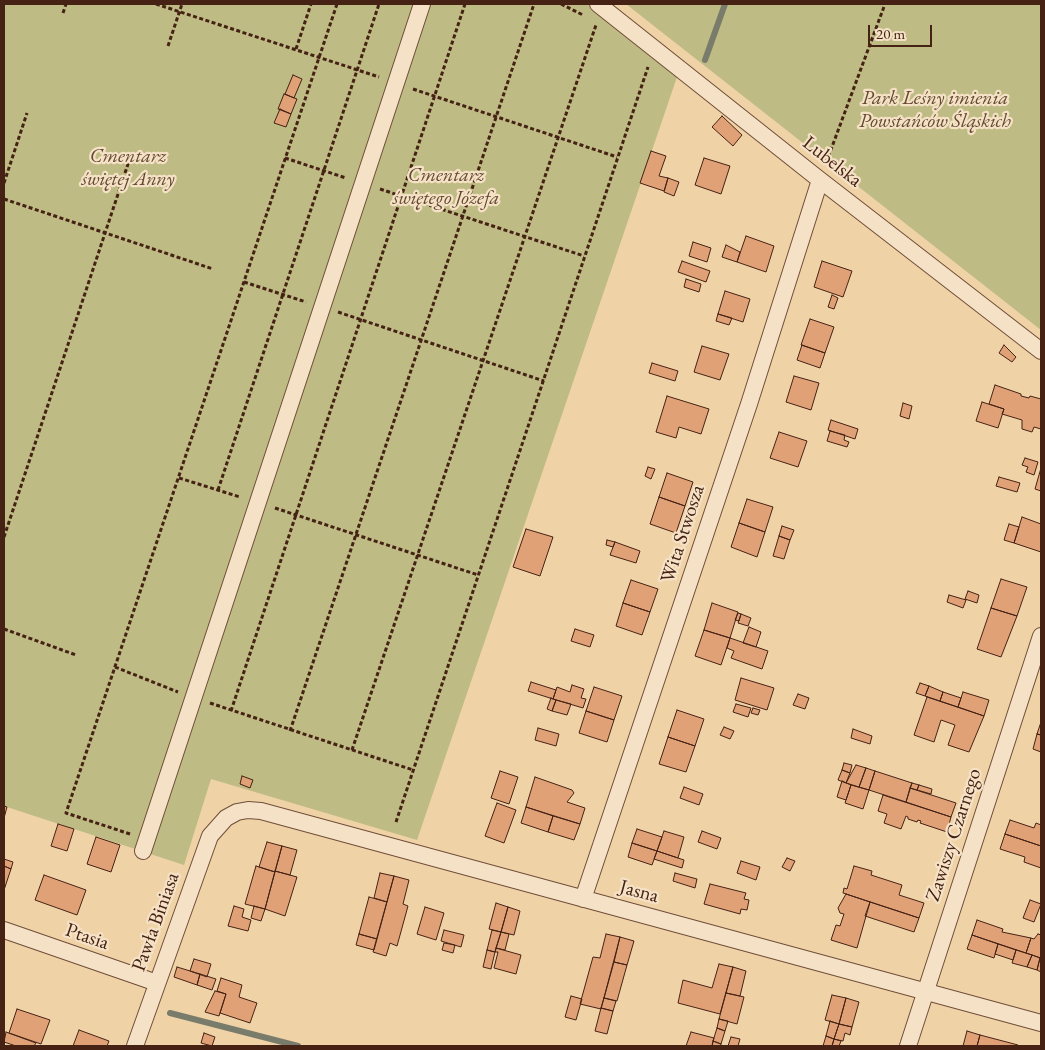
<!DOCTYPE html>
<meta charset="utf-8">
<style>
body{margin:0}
#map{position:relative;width:1045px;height:1050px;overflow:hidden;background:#f0d2a7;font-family:"EB Garamond",serif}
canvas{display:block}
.frame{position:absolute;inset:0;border:5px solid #452214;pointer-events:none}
.scale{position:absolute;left:868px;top:25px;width:64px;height:22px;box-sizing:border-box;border:2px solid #452214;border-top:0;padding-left:6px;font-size:15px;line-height:18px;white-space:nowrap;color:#452214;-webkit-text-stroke:4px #f5e2c6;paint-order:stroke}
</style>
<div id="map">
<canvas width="1045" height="1050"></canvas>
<div class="frame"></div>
<div class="scale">20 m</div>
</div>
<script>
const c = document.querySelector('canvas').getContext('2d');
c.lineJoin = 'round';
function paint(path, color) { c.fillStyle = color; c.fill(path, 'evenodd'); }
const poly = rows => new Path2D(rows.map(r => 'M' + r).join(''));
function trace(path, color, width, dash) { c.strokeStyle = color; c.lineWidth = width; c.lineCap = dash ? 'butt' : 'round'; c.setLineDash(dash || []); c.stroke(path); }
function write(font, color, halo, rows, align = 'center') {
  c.font = font + ' "EB Garamond",serif'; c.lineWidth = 4.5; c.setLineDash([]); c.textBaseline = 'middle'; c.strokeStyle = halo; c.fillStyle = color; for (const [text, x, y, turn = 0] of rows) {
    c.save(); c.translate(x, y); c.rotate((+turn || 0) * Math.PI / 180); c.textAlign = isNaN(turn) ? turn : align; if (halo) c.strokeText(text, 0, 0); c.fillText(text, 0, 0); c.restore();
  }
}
const green = poly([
 [4,4,587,4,678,74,417,840,211,779,184,865,4,806],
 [626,4,1041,4,1041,330]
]);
const stream = poly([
 [705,60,725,4],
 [170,1013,298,1046]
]);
const building = poly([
 [293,75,302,79,294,98,285,94,293,75],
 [284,94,297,99,291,114,278,109,284,94],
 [280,109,291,114,286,127,274,123,280,109],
 [722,116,742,135,733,146,712,127,722,116],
 [651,151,666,156,659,176,668,178,664,191,640,183,651,151],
 [704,158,730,166,721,194,695,185,704,158],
 [668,178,679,182,674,196,664,192,668,178],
 [746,236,774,246,766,272,737,262,746,236],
 [693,242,711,248,707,262,689,256,693,242],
 [726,245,740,252,737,262,722,257,726,245],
 [682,261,710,271,706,282,678,272,682,261],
 [822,261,852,271,843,297,814,287,822,261],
 [686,279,701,284,699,292,684,287,686,279],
 [725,291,750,299,743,322,718,314,725,291],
 [832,295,838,298,834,309,828,307,832,295],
 [718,314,732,318,729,325,716,321,718,314],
 [810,319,834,327,825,353,801,345,810,319],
 [802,345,825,353,820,368,797,360,802,345],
 [1004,345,1016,357,1012,362,999,353,1004,345],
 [702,346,729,354,720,380,694,372,702,346],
 [652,363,678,371,675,381,649,373,652,363],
 [794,376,819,383,811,410,786,402,794,376],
 [995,385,1021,394,1021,396,1029,398,1030,396,1041,399,1041,429,1034,427,1032,432,1022,429,1022,420,1002,414,1004,409,989,404,995,385],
 [667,396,709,409,701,434,679,427,676,438,656,432,667,396],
 [982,402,1004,409,998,428,976,421,982,402],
 [903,403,912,406,909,419,900,416,903,403],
 [831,420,858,429,855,439,828,430,831,420],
 [830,431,845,435,844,440,849,442,847,447,827,441,830,431],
 [779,432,807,441,798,467,770,458,779,432],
 [1025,458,1038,462,1034,475,1026,472,1028,467,1022,465,1025,458],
 [648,467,655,469,651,479,645,476,648,467],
 [1041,468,1041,491,1035,489,1041,468],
 [667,473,693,482,685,506,659,497,667,473],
 [999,477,1020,483,1017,492,996,486,999,477],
 [659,497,685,506,676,533,650,524,659,497],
 [747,499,773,507,765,532,739,523,747,499],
 [1022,517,1041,524,1041,552,1014,543,1022,517],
 [739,523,765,532,757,557,731,547,739,523],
 [1009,524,1019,527,1014,543,1004,540,1009,524],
 [782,526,794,530,790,540,779,536,782,526],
 [526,529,553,537,540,576,513,567,526,529],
 [779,536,790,540,784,559,773,556,779,536],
 [607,540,615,542,613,547,606,545,607,540],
 [615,542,640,551,636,563,610,555,615,542],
 [1001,579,1027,587,1017,616,991,608,1001,579],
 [631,580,658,589,650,612,623,603,631,580],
 [968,591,979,595,977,603,965,599,968,591],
 [949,595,966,600,963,608,947,602,949,595],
 [623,603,650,612,642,635,616,626,623,603],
 [712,603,738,612,730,638,704,630,712,603],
 [991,608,1017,616,1001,657,977,649,991,608],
 [738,613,741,614,739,621,735,620,738,613],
 [741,614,751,618,748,626,738,623,741,614],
 [749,627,761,632,756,647,743,643,749,627],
 [575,629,594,635,590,647,571,641,575,629],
 [704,630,730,638,721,665,695,656,704,630],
 [730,638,768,651,762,669,731,658,734,651,727,648,730,638],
 [741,678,774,688,767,710,735,700,741,678],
 [531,682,556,690,553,699,528,691,531,682],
 [920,683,929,686,925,696,916,693,920,683],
 [572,685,584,689,581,698,586,699,583,708,553,699,557,687,570,692,572,685],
 [929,686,943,692,940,701,925,696,929,686],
 [594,687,622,696,614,720,586,711,594,687],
 [943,692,961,698,958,707,940,701,943,692],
 [963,692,989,700,984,716,958,707,963,692],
 [798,694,809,698,805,709,793,705,798,694],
 [927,697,984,716,969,752,948,745,955,725,941,720,934,742,914,735,927,697],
 [551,698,556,700,552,711,547,709,551,698],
 [556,700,571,704,567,715,552,711,556,700],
 [736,704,751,708,748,717,733,712,736,704],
 [753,708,760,710,758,715,751,713,753,708],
 [677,710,704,719,695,746,668,737,677,710],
 [586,711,614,720,607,742,579,733,586,711],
 [1041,722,1041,735,1037,734,1041,722],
 [724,727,734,731,730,739,720,735,724,727],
 [538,728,559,734,556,746,535,740,538,728],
 [853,729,872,736,870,744,851,738,853,729],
 [1037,734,1041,735,1041,752,1033,749,1037,734],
 [668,737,695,746,686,772,659,764,668,737],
 [844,763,852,765,850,773,842,770,844,763],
 [856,765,866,768,859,787,846,783,856,765],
 [866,768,875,771,869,790,859,787,866,768],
 [842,770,850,773,846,783,838,780,842,770],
 [500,771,518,777,509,804,491,798,500,771],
 [875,771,912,783,906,802,869,790,875,771],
 [242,776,253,780,250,788,240,784,242,776],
 [535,777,572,790,574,793,567,802,585,808,580,824,526,807,535,777],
 [842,781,851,785,846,800,837,797,842,781],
 [912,783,919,785,917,790,910,788,912,783],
 [851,785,869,790,863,809,845,803,851,785],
 [919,785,932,789,931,794,917,790,919,785],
 [684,787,703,794,699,805,680,798,684,787],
 [910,788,956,803,951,817,906,802,910,788],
 [883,795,951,817,947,832,920,823,921,821,918,820,917,822,908,819,908,817,906,816,901,829,884,823,887,814,878,811,883,795],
 [497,803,516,810,504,843,485,836,497,803],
 [4,806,7,807,4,818,4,806],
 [526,807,553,816,548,832,521,823,526,807],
 [553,816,580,824,574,840,548,832,553,816],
 [1010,820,1034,828,1036,823,1041,825,1041,846,1005,834,1010,820],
 [58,824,74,829,67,851,51,846,58,824],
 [637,829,662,837,657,851,632,843,637,829],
 [664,831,684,837,678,858,657,851,664,831],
 [702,831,721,838,717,849,698,842,702,831],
 [1005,834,1041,846,1041,868,1024,862,1025,857,1000,849,1005,834],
 [96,837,120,845,111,872,87,864,96,837],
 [267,842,282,846,275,872,259,867,267,842],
 [632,843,657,851,652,865,628,857,632,843],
 [282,846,297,850,290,875,275,871,282,846],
 [657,851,684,860,682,868,654,859,657,851],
 [787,858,795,861,790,871,782,867,787,858],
 [4,859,13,862,11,869,4,866,4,859],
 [741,861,760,867,756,880,737,873,741,861],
 [4,866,11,869,4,890,4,866],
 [256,866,275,872,265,909,245,904,256,866],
 [854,866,872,871,871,875,902,885,899,895,924,903,919,918,843,893,844,888,847,889,854,866],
 [275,871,297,877,285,916,265,909,275,871],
 [380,873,394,876,387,902,374,898,380,873],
 [675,873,697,879,695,888,673,881,675,873],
 [44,875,86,890,77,915,35,900,44,875],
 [394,876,409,880,403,904,408,906,397,946,390,943,386,956,373,952,394,876],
 [710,884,746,893,744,899,749,900,747,910,741,909,740,914,704,904,710,884],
 [846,894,870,902,857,948,831,940,836,925,840,926,844,914,840,913,838,908,846,894],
 [369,897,387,902,377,939,359,934,369,897],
 [1030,900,1041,904,1034,922,1023,918,1030,900],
 [870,902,919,918,914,932,865,916,870,902],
 [496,903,508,907,501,932,489,929,496,903],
 [234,906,244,909,242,917,251,920,248,931,228,926,234,906],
 [254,906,265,909,261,921,251,918,254,906],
 [425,907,444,913,436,940,417,934,425,907],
 [508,907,520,911,514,935,501,932,508,907],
 [977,920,1003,929,1002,932,1031,938,1026,953,972,935,977,920],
 [444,930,464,935,461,947,441,941,444,930],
 [492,930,501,932,495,952,487,950,492,930],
 [501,932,509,934,505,950,496,948,501,932],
 [359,934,377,939,374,950,356,945,359,934],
 [606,934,620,937,601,1009,580,1004,593,957,600,958,606,934],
 [1038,934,1041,935,1041,958,1026,953,1031,938,1034,939,1038,934],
 [972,935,998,944,994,958,967,949,972,935],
 [620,937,634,941,627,965,614,962,620,937],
 [444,943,455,945,453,953,442,950,444,943],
 [998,944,1016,950,1013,960,995,954,998,944],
 [496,948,521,955,516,974,494,968,498,952,495,952,496,948],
 [487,950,495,952,491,969,483,967,487,950],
 [1016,950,1032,955,1027,967,1012,963,1016,950],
 [1032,955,1040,958,1037,970,1027,967,1032,955],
 [1040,958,1041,958,1041,972,1037,970,1040,958],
 [194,959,211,964,207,977,190,971,194,959],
 [614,962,627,965,617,1001,604,998,614,962],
 [719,964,733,967,720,1014,678,1003,683,980,712,988,719,964],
 [177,967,200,974,197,985,174,977,177,967],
 [733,967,746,971,740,996,726,993,733,967],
 [200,974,216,979,212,990,197,985,200,974],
 [221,978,242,985,239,997,257,1003,250,1023,220,1013,226,994,217,991,221,978],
 [215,991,226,994,219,1016,205,1012,215,991],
 [726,993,744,997,737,1024,719,1019,726,993],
 [832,995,846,998,839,1024,825,1020,832,995],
 [571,996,582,999,576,1020,565,1017,571,996],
 [604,998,616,1001,613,1011,601,1008,604,998],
 [846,998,859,1002,852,1027,839,1024,846,998],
 [601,1008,613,1011,607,1034,595,1031,601,1008],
 [17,1009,50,1020,41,1044,9,1033,17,1009],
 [719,1019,728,1021,725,1031,717,1028,719,1019],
 [830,1021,839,1024,834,1039,826,1036,830,1021],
 [839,1024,852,1027,850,1035,845,1033,843,1041,834,1039,839,1024],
 [717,1028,725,1031,721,1044,713,1041,717,1028],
 [79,1030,109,1041,107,1046,73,1046,79,1030],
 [967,1031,980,1035,977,1046,963,1046,967,1031],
 [6,1032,36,1043,34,1046,16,1046,4,1042,6,1032],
 [691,1032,714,1038,712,1046,686,1046,691,1032],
 [204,1033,215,1037,212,1046,201,1043,204,1033],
 [980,1035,1018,1045,1017,1046,977,1046,980,1035],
 [826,1036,834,1039,832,1046,823,1046,826,1036],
 [731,1037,740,1039,738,1046,728,1046,731,1037],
 [834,1039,841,1041,839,1046,832,1046,834,1039],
 [713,1041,721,1044,721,1046,712,1046,713,1041]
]);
const path = poly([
 [156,4,379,77],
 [561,4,583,15],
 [63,13,66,4],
 [168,46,182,4],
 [296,49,311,4],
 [413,89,617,157],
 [285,158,346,178],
 [826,163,885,4],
 [4,183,27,113],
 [380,189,584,256],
 [4,199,213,269],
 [244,282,306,302],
 [338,312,544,381],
 [179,478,240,497],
 [218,490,379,4],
 [275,508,478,575],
 [4,537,130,158],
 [4,629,76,655],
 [115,667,178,692],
 [210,703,413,770],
 [231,711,465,4],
 [290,731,534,4],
 [352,750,596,25],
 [396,822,648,67],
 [130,834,66,813,337,4]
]);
const street = poly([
 [598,4,820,180,1041,351],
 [143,851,422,4],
 [583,899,749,404,820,180],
 [4,930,157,983],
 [135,1046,210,836,226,818,237,812,248,810,261,811,1041,1023],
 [908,1046,1041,636]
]);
const parkNames = [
 ["Park Leśny imienia",935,99],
 ["Powstańców Śląskich",935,122],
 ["Cmentarz",128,157],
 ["świętej Anny",128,180],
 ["Cmentarz",446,176],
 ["świętego Józefa",446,199]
];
const streetNames = [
 ["Lubelska",832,162,38],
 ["Wita Stwosza",683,534,-72],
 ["Zawiszy Czarnego",954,835,-72],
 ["Jasna",639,892,15],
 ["Pawła Biniasa",156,922,-70],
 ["Ptasia",87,937,19]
];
paint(green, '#bebb84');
trace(stream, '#797c6a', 6);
paint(building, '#e1a177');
trace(building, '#452214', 1);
trace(street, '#704e39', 18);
trace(path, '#452214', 3, [4, 2.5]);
trace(street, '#f5e2c6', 16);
write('italic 20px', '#634830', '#f5e2c6', parkNames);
write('20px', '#452214', '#f5e2c6', streetNames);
</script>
